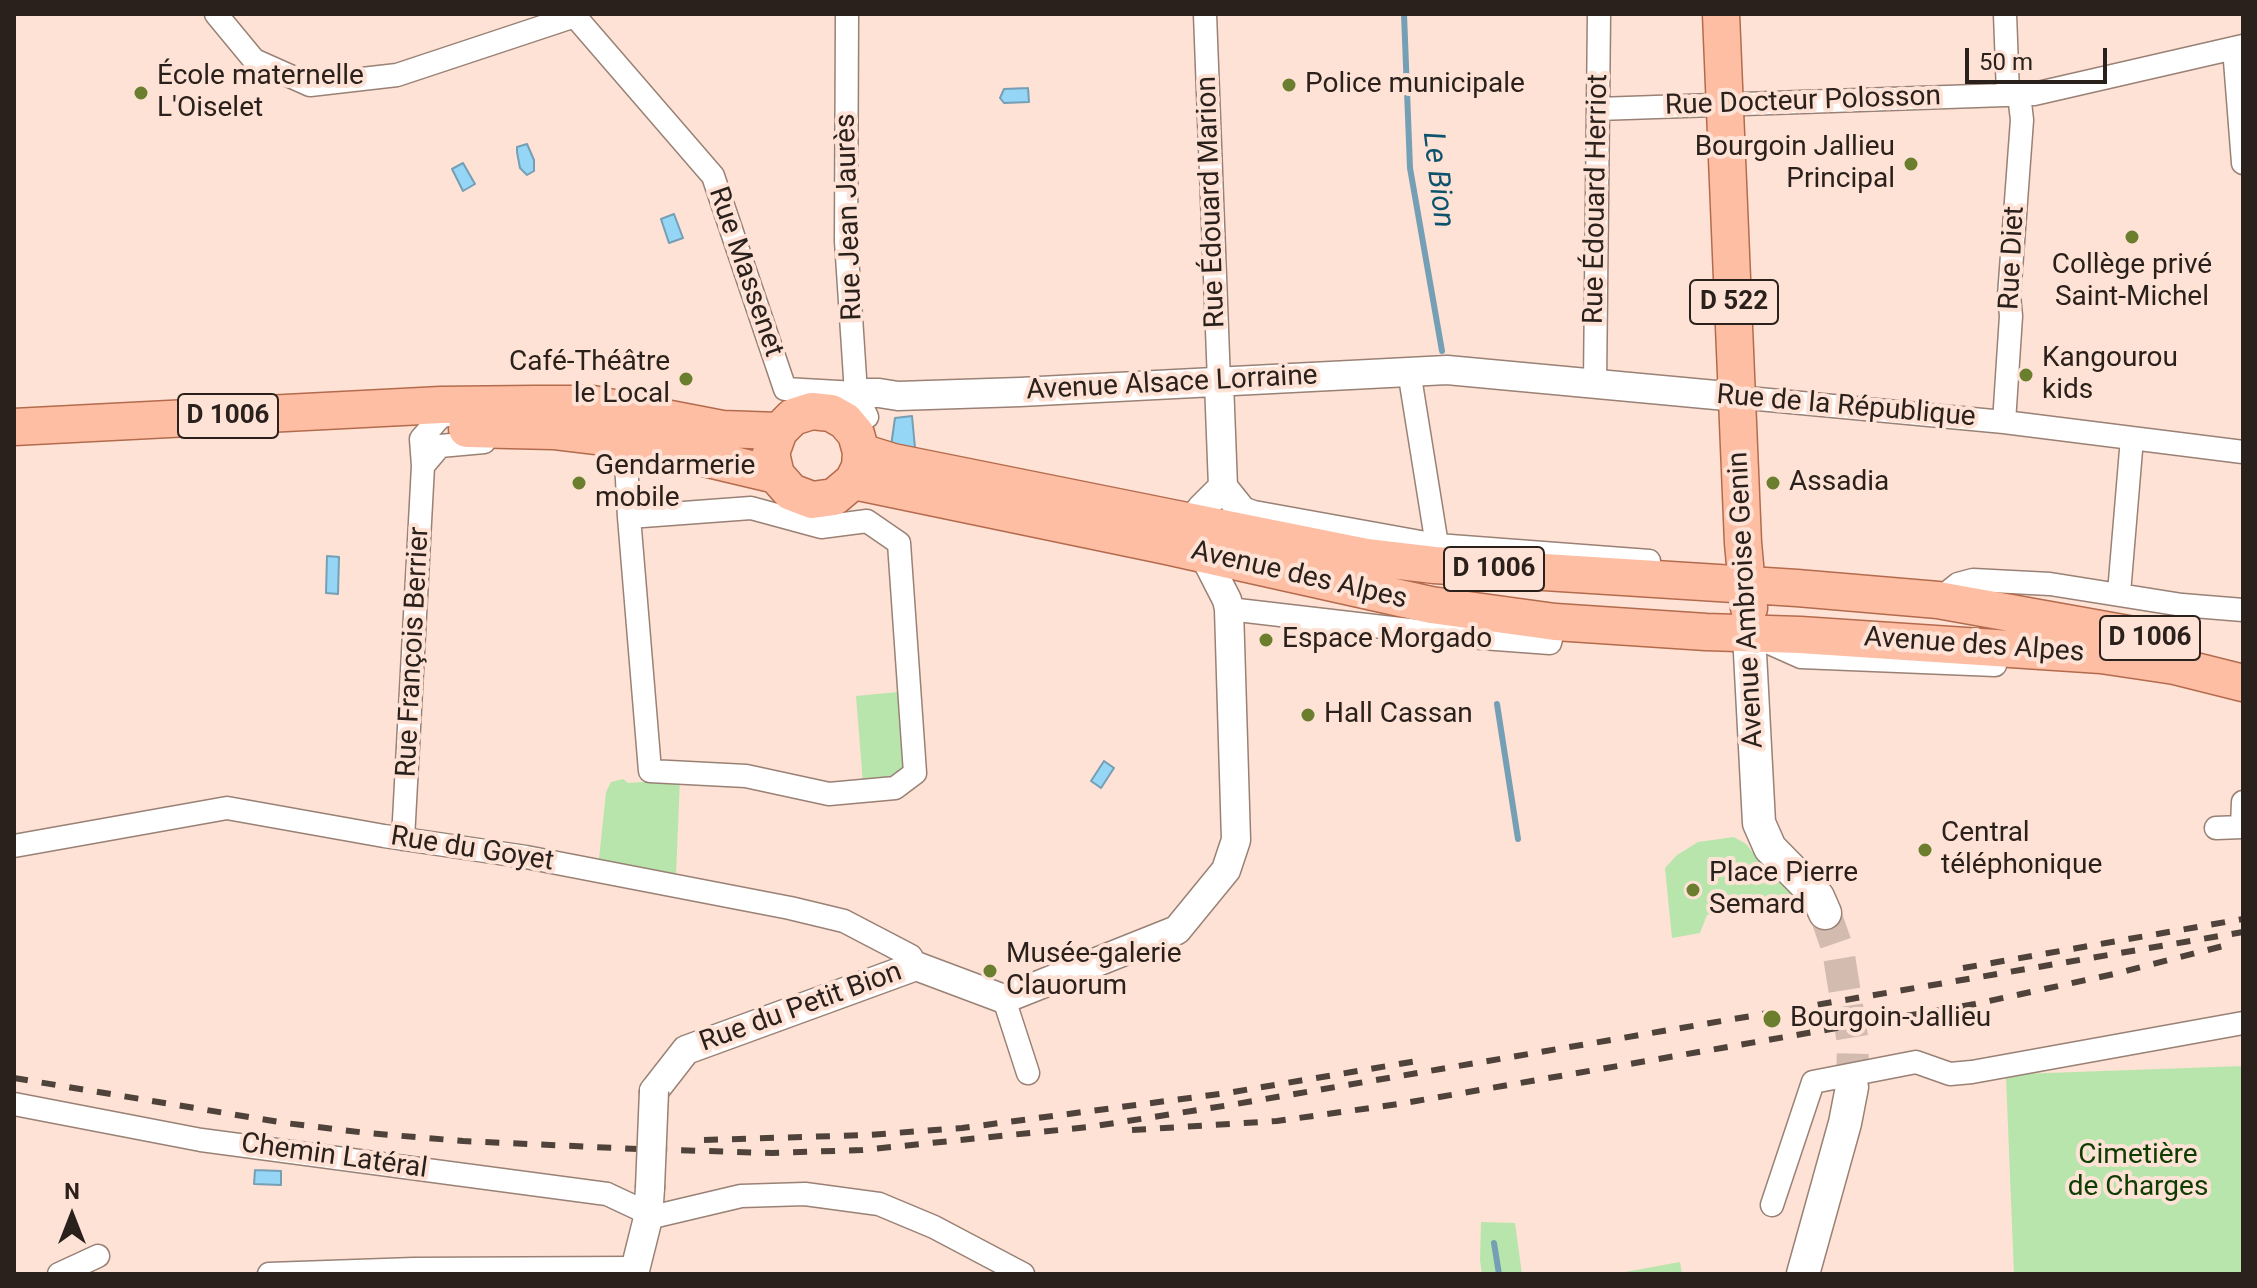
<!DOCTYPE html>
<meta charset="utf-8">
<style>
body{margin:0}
#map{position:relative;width:2257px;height:1288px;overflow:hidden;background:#fde2d5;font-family:Roboto,sans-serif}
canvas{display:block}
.frame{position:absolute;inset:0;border:16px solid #2b211c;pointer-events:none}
.north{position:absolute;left:32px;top:1176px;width:80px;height:80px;-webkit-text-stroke:6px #fde2d5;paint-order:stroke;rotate:0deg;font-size:22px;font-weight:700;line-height:32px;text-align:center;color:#2b211c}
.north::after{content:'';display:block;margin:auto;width:28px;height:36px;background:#2b211c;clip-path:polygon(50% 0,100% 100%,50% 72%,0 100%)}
.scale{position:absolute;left:1965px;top:48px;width:142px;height:36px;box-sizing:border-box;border:4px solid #2b211c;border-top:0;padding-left:10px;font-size:24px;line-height:28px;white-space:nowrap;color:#2b211c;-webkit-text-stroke:6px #fde2d5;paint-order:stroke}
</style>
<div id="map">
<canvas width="2257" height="1288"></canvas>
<div class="frame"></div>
<div class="north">N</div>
<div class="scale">50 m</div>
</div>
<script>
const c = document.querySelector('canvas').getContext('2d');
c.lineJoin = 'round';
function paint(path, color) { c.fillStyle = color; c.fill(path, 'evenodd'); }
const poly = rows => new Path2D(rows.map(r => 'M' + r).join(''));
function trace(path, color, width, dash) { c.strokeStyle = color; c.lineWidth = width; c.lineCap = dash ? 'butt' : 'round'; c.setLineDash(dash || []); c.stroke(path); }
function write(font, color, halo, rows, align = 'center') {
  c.font = font + ' Roboto,sans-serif'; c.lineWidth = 8; c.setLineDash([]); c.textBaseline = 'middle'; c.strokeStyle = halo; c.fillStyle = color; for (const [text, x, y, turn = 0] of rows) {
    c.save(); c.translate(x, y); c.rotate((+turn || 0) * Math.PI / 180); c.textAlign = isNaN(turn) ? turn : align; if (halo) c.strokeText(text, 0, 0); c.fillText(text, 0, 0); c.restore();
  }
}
const green = poly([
 [898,692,906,779,863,783,856,696],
 [623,779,628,783,680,779,676,875,599,859,606,792,611,782],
 [1734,837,1746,844,1769,872,1788,887,1798,901,1707,915,1700,933,1672,938,1665,868,1677,855,1698,842],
 [2243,1066,2243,1274,2014,1274,2006,1077,2020,1074],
 [1481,1222,1515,1223,1522,1274,1482,1274,1480,1260],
 [1680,1262,1682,1274,1614,1274]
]);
const water = poly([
 [1028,88,1029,102,1004,103,1000,98,1004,89,1028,88],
 [527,144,534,160,534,171,527,175,520,168,517,152,517,147,527,144],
 [463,163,475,184,463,191,452,169,463,163],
 [674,214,683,238,669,243,661,219,674,214],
 [912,416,915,448,891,446,895,418,912,416],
 [327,556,339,557,338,594,326,593,327,556],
 [1104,761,1114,768,1101,788,1091,781,1104,761],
 [255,1170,281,1171,281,1185,254,1184,255,1170]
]);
const stream = poly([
 [1404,14,1410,168,1442,351],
 [1497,704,1518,839],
 [1494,1243,1499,1274]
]);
const secondaryTunnel = poly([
 [1825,913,1838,950,1853,1043,1852,1087]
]);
const minor = poly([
 [216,14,254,60,310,85,397,75,575,16],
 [573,14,713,176,785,389,856,393],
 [847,14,846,241,856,393,867,417],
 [1205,14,1219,382],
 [2005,14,2008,94],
 [2234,48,2243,163],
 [1598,109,2034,94,2243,46],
 [1409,371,1437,545],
 [1595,383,1599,14],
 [1737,397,2004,422,2243,452],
 [2004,422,2011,316,2009,296,2022,120,2019,94],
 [423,466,440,446,484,442],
 [1239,507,1254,512,1437,545,1649,561],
 [629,517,751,508,821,527,867,521,899,543,915,773,895,788,829,794,746,776,650,771,629,517,626,461,628,440,637,432],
 [2119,593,2132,438],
 [1938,600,1958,584,1973,580,2050,584,2182,605,2243,610],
 [1229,609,1469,637,1550,643,1555,622],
 [1765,641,1801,657,1995,665],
 [2216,828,2242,827,2243,802],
 [403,839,423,466,421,439,441,416,461,413],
 [14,846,227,808,384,836,526,857,790,908,844,921,911,956,916,966],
 [1004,999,1028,1073],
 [14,1104,201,1140,607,1194,639,1209,648,1218,741,1196,805,1194,879,1204,934,1227,1023,1274],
 [1772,1205,1813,1082,1916,1062,1950,1074,1972,1072,2243,1023],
 [59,1274,98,1256],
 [269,1274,414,1269,635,1268]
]);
const tertiary = poly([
 [1219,382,1223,487,1239,507,1245,533,1244,551],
 [831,413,842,401,856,393,879,393,898,396,1020,392,1447,370,1737,397],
 [654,1091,686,1050,916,966,1004,999,1177,930,1226,870,1236,840,1229,609,1227,600,1204,555,1199,523,1201,509,1223,487],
 [634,1274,648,1218,650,1188]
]);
const secondary = poly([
 [1749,634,1759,823,1770,848,1818,897,1825,913],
 [1803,1274,1845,1123,1852,1087]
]);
const primary = poly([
 [1721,14,1743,543,1749,608],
 [14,427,441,405,535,404,592,404,722,429,779,431,793,417,812,411,831,413,845,421,856,434,861,452,860,467,853,481,834,497,812,500,791,492,776,475,771,453,779,431],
 [467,429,553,431,628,440,776,475],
 [861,452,893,462,1366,557,1434,565,1797,588,1938,600,2167,641],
 [853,481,1166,546,1431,605,1555,622,1706,632,1800,635,2101,655,2175,666,2243,683]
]);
const rail = poly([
 [1963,968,2243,919],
 [14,1078,285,1123,367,1133,463,1141,638,1149,772,1153,862,1150,1089,1127,1230,1105,2243,932],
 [1132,1130,1277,1121,1399,1104,1975,1004,2114,974,2231,944],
 [704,1140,868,1135,962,1128,1227,1093,1423,1060]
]);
const tertiaryBridge = poly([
 [650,1188,654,1091]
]);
const markers = [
 [1289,85,8,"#6a7e2e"],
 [141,93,8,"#6a7e2e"],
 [1911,164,8,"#6a7e2e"],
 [2132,237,8,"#6a7e2e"],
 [2026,375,8,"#6a7e2e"],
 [686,379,8,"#6a7e2e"],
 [579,483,8,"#6a7e2e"],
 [1773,483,8,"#6a7e2e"],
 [1266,640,8,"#6a7e2e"],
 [1308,715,8,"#6a7e2e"],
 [1925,850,8,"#6a7e2e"],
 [1693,890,8,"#6a7e2e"],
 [990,971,8,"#6a7e2e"],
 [1772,1019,10,"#6a7e2e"]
];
const shields = [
 [1734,302,88],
 [228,416,100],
 [1494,569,100],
 [2150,638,100]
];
const shieldNames = [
 ["D 522",1734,302],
 ["D 1006",228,416],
 ["D 1006",1494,569],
 ["D 1006",2150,638]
];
const poiNames = [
 ["École maternelle",157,77],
 ["L'Oiselet",157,109],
 ["Police municipale",1305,85],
 ["Bourgoin Jallieu",1895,148,"right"],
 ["Principal",1895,180,"right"],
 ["Collège privé",2132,266,"center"],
 ["Saint-Michel",2132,298,"center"],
 ["Kangourou",2042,359],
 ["kids",2042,391],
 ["Café-Théâtre",670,363,"right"],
 ["le Local",670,395,"right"],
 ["Gendarmerie",595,467],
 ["mobile",595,499],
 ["Assadia",1789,483],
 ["Espace Morgado",1282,640],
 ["Hall Cassan",1324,715],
 ["Central",1941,834],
 ["téléphonique",1941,866],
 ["Place Pierre",1709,874],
 ["Semard",1709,906],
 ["Musée-galerie",1006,955],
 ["Clauorum",1006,987],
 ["Bourgoin-Jallieu",1790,1019]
];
const streetNames = [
 ["Rue Docteur Polosson",1803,102,-2],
 ["Rue Édouard Herriot",1597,199,-89],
 ["Rue Édouard Marion",1212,202,-92],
 ["Rue Jean Jaurès",850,217,-92],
 ["Rue Diet",2013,258,-87],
 ["Rue Massenet",745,272,71],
 ["Avenue Alsace Lorraine",1172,384,-3],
 ["Rue de la République",1846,407,5],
 ["Avenue des Alpes",1299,576,13],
 ["Avenue Ambroise Genin",1747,600,-93],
 ["Avenue des Alpes",1974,646,4],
 ["Rue François Berrier",414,652,-87],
 ["Rue du Goyet",472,850,9],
 ["Rue du Petit Bion",801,1008,-20],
 ["Chemin Latéral",334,1157,8]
];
const parkNames = [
 ["Cimetière",2138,1156],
 ["de Charges",2138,1188]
];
const waterNames = [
 ["Le Bion",1437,180,83]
];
paint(green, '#b7e5ac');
paint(water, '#95d5f5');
trace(water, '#759fb4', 2);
trace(stream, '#759fb4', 6);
trace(secondaryTunnel, '#d3bbb0', 32, [32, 16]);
trace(minor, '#998175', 25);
trace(tertiary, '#998175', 31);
trace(secondary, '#998175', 35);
trace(primary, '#b46b4d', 39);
trace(minor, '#fff', 22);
trace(tertiary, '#fff', 28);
trace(secondary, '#fff', 32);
trace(primary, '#febea4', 36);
trace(rail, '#4e423b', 6, [14, 14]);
trace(tertiaryBridge, '#998175', 31, []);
trace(tertiaryBridge, '#fff', 28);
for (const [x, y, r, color] of markers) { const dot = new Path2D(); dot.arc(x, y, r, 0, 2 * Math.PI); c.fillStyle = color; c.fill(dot); trace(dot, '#fde2d5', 3); }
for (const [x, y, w] of shields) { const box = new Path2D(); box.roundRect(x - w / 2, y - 22, w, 44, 6); c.fillStyle = '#fde2d5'; c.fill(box); trace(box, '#2b211c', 2); }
write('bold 26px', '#2b211c', null, shieldNames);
write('28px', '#2b211c', '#fde2d5', poiNames, 'left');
write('28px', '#2b211c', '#fde2d5', streetNames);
write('28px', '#0d3d00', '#fde2d5', parkNames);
write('italic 30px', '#0d536d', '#fde2d5', waterNames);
</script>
